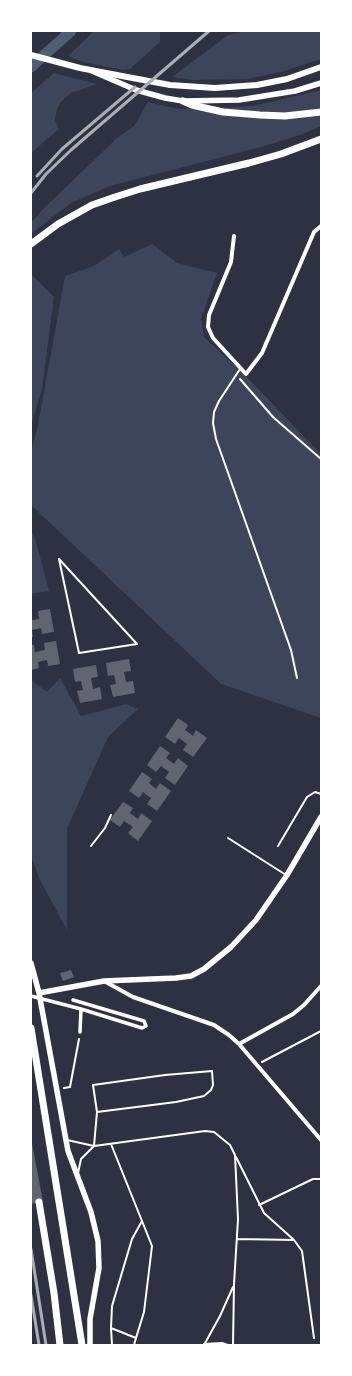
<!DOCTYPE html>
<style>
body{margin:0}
#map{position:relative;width:352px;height:1376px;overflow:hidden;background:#2d3142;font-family:Georgia,serif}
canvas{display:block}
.frame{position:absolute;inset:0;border:32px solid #fff;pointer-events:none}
</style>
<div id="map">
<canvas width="352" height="1376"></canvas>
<div class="frame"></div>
</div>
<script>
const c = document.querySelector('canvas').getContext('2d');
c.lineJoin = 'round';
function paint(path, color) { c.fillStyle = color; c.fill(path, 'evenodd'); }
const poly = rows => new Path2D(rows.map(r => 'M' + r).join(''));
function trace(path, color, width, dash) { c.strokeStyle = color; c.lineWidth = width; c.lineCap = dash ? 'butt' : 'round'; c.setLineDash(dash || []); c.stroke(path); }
const green = poly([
 [94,31,160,32,160,42,130,69,123,70,83,62,68,56],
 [245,31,321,31,321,59,281,72,247,79,192,80,172,77,228,35],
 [54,73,97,84,71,93,61,102,57,109,55,120,59,129,31,153,31,93],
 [321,90,321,126,303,134,265,146,110,186,71,203,31,234,31,223,42,210,117,138,134,126,148,102,178,109,253,106],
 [152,244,177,263,217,273,201,319,204,337,242,372,321,454,321,718,221,684,31,505,31,451,37,430,65,276,94,266,119,249,124,257],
 [31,274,54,297,42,389,31,426],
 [31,532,35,538,49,591,31,594],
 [60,678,81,716,126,704,138,709,108,737,67,829,67,930,40,880,31,856,31,680,47,692]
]);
const canal = poly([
 [31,67,71,31]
]);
const building = poly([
 [50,609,54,632,42,634,41,628,32,630,33,637,31,637,31,620,39,619,38,611],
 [56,641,60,664,48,666,47,660,38,662,39,668,31,670,31,645,34,645,35,652,45,650,44,643],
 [129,659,131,671,124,672,126,682,133,681,135,693,113,697,110,685,116,684,114,675,108,676,106,663],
 [96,665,98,677,91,678,93,689,100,687,102,699,80,703,77,691,83,690,81,681,75,682,73,669],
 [178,718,188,725,185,730,193,736,196,730,207,738,193,757,183,750,187,744,179,738,175,744,165,737],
 [160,746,170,753,166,758,174,764,178,758,188,766,175,785,165,778,169,772,161,766,156,772,147,765],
 [142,772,152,779,149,783,156,789,160,783,171,791,157,811,147,804,151,798,143,792,139,798,129,791],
 [123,802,133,808,130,813,138,819,141,813,152,821,138,841,128,833,133,827,124,821,120,827,110,820],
 [71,970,74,977,63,981,60,973],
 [31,1138,43,1202,31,1204]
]);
const path = poly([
 [240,379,273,417,321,459],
 [91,846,105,828,111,815],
 [262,1062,321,1031],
 [64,1088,70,1087,79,1039]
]);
const service = poly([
 [240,369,219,401,214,412,213,423,216,439,291,650,297,678],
 [59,559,79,653,137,644],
 [59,559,137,644],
 [228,838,286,875],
 [278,846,307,797,315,792,321,794],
 [67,1140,94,1146,205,1131,214,1132,230,1145,235,1155,238,1219,234,1284,233,1345],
 [111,1144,142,1221,152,1246,144,1312,136,1338,111,1328,112,1306,132,1239,142,1221],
 [236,1157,264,1213,294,1240,302,1251,314,1338],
 [78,1173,81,1159,94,1146,97,1112,93,1085,165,1075,212,1071,213,1085,211,1090,204,1096,176,1102,97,1112],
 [259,1205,313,1179,321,1179],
 [237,1239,294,1240],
 [111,1328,112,1345],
 [204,1344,222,1343,228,1345],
 [134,1345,136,1338],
 [204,1345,220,1316,233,1287]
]);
const pedestrian = poly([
 [31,996,81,1009,142,1028,146,1026,144,1021,73,1000],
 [80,1032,81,1009]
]);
const minor = poly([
 [234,236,231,262,209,315,208,327,213,338,246,374,262,353,314,232,321,226],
 [104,981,133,997,214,1025,229,1035,239,1044,321,1140],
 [239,1044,293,1014,304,1005,321,986]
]);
const tertiary = poly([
 [92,71,136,90,165,98,183,101,239,100,295,91,321,83],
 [31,963,39,993,68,1151,91,1212,98,1241,99,1268,90,1319,90,1345],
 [39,993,104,981,176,978,191,976,204,969,231,947,256,920,287,875,321,817]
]);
const secondary = poly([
 [31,55,80,68,122,76,170,85,215,88,257,85,287,79,321,67]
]);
const primary = poly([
 [183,101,192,105,223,112,260,115,285,116,321,112],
 [31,244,58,224,92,205,115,197,140,189,249,163,281,154,321,139],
 [31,1028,82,1345]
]);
const trunk = poly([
 [39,1202,54,1293,60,1345]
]);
const rail = poly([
 [37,176,62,149,135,87],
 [31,193,46,174,71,150,209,31],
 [31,1249,46,1345],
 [31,1295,39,1345]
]);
paint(green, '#3c4559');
trace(canal, '#4f5d75', 11);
paint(building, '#626471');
trace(path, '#fff', 2);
trace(service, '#fff', 2);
trace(pedestrian, '#fff', 3.5);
trace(minor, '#fff', 4);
trace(tertiary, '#fff', 5.5);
trace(secondary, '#fff', 6);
trace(primary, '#fff', 7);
trace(trunk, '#fff', 7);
trace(rail, '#abadb3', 3);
</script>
